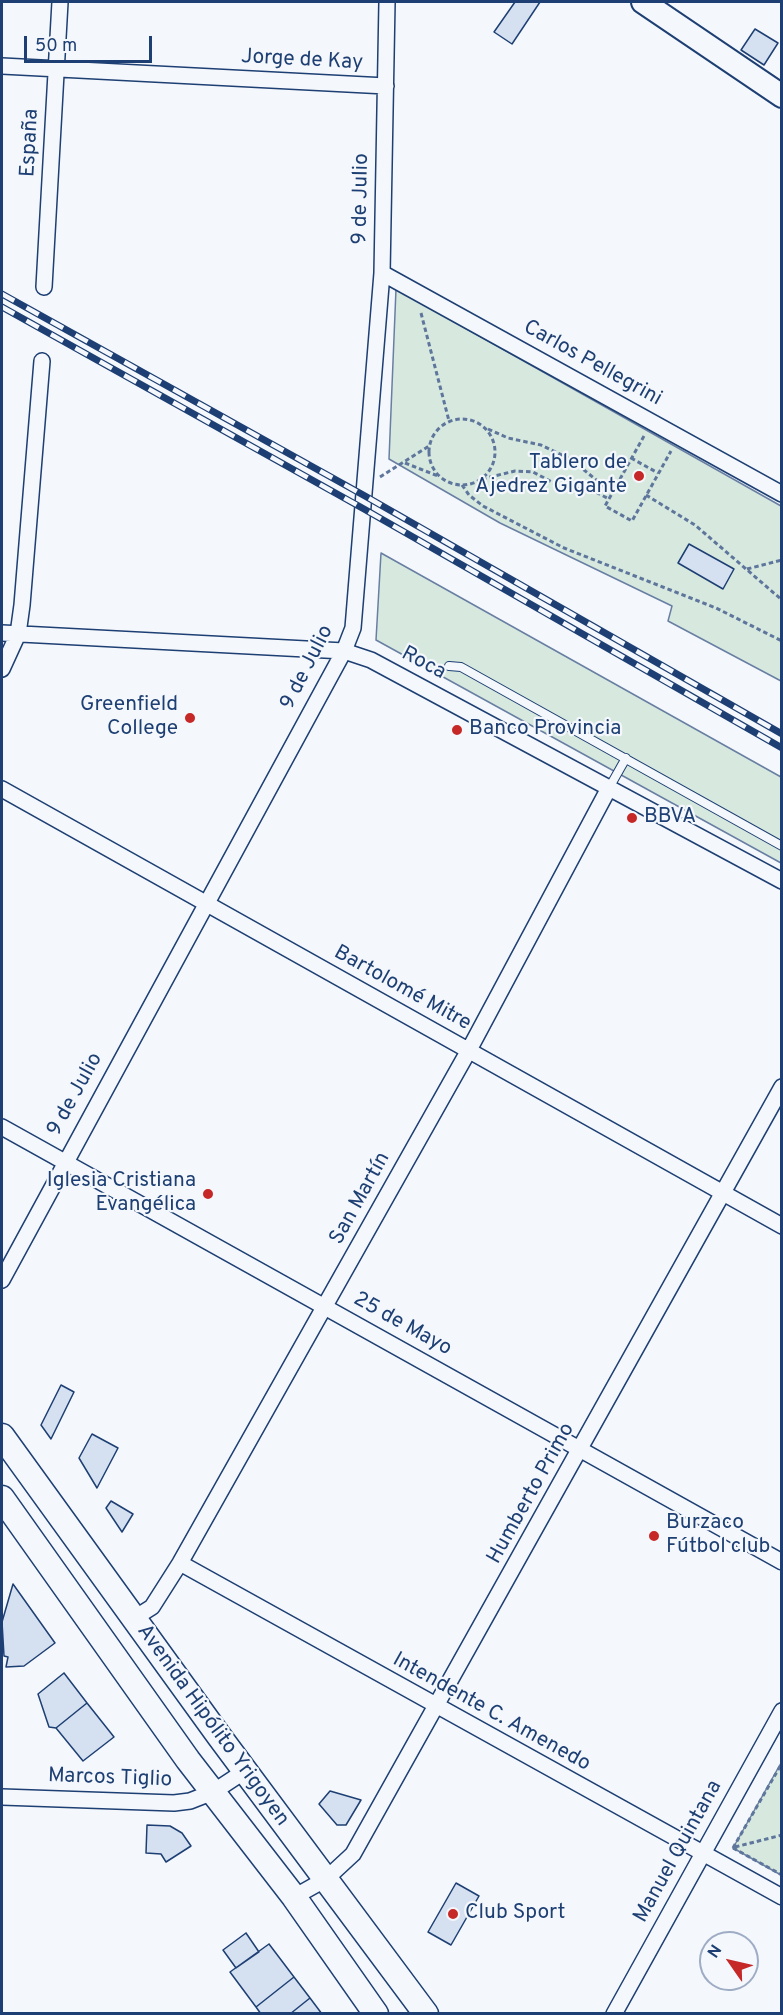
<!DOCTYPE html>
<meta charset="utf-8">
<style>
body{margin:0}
#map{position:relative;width:783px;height:2015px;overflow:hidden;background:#f4f7fb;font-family:Overpass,sans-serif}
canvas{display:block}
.frame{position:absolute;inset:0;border:3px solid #1d3f73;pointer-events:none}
.north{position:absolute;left:699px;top:1931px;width:60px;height:60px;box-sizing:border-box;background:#f4f7fb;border:2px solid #9eadc5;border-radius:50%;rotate:304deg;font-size:16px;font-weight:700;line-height:24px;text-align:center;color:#1d3f73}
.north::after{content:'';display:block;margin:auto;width:21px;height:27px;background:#c62828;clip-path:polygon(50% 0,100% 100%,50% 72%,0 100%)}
.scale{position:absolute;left:24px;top:36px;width:128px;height:27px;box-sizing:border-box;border:3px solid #1d3f73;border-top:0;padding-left:8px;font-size:18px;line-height:21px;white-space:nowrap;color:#1d3f73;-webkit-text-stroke:4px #f4f7fb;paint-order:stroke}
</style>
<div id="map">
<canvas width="783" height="2015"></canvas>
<div class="frame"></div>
<div class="north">N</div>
<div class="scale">50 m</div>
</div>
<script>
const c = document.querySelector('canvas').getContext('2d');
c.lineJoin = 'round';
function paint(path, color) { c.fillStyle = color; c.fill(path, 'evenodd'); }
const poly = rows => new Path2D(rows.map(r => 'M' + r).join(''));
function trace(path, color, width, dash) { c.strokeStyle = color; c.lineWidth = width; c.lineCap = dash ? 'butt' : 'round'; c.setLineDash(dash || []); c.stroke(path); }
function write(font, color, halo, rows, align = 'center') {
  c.font = font + ' Overpass,sans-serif'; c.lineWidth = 4.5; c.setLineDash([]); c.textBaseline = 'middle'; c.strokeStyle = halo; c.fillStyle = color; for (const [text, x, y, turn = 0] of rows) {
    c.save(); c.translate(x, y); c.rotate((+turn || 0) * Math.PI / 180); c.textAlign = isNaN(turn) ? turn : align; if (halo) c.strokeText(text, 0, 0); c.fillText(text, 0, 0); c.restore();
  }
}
const green = poly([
 [396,289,781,506,781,681,668,621,672,606,500,523,389,459,396,289],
 [381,553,781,777,781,863,376,640,381,553],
 [781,1763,781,1875,733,1848,781,1763]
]);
const building = poly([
 [515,2,540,2,512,44,494,32,515,2],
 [755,29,778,43,764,65,741,50,755,29],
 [689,544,734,569,723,589,678,563,689,544],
 [61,1385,74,1392,51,1439,41,1425,61,1385],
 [92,1434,118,1448,97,1488,79,1458,92,1434],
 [111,1501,133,1514,122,1532,106,1508,111,1501],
 [13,1584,55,1643,24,1666,6,1667,8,1657,4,1656,2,1622,13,1584],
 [64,1673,87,1703,56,1728,49,1727,38,1694,64,1673],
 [87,1703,114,1737,83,1761,56,1728,87,1703],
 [330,1791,361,1800,346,1825,337,1825,319,1804,330,1791],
 [147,1825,170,1826,182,1833,191,1846,166,1862,161,1854,146,1853,147,1825],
 [456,1883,479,1896,451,1945,428,1932,456,1883],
 [246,1933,259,1952,236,1968,223,1950,246,1933],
 [269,1944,294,1977,256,2007,230,1972,269,1944],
 [294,1977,310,1998,290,2014,261,2014,256,2007,294,1977],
 [310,1998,322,2014,290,2014,310,1998]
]);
const path = poly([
 [421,313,449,421],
 '429 452a33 33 0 1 1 66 0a33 33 0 1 1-66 0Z',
 [488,429,508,438,541,445,572,460,612,493],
 [644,436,605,506,632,521,671,451],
 [631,458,658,473],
 [405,463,438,476],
 [380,477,429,446],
 [482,479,515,471,533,472,563,488,590,489,609,499],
 [462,485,469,495,483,506,564,548,716,608,782,641],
 [646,495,695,525,782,600],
 [747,569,782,560],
 [735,1847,782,1835],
 [733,1848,782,1763],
 [733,1848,782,1875]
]);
const lane = poly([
 [449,666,461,667,782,846],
 [609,788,626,758]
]);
const street = poly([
 [2,66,386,86],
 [382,273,782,494],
 [44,287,60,2],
 [2,633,344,651,371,660,782,881],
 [2,669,18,634,22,605,42,361],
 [2,789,782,1226],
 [2,1127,782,1562],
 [2,1280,344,651,353,628,382,273,387,2],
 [180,1563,782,1897],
 [133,1619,152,1607,180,1563,469,1050,609,788],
 [2,1797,174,1803,190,1801,213,1792,245,1771],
 [294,1897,326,1879,353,1854,782,1087],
 [614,2014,782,1711]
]);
const secondary = poly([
 [643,2,782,96]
]);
const primary = poly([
 [2,1436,219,1736,426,2014],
 [2,1498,188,1760,294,1897,376,2014]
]);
const rail = poly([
 [2,294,365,496,782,734],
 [2,307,364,509,782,748]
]);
const markers = [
 [639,476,6,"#c62828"],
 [190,718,6,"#c62828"],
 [457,730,6,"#c62828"],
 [632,818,6,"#c62828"],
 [208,1194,6,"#c62828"],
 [654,1536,6,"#c62828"],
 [453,1914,6,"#c62828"]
];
const streetNames = [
 ["Jorge de Kay",302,61,3],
 ["España",31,143,-87],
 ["9 de Julio",362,199,-89],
 ["Carlos Pellegrini",592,364,29],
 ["Roca",423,664,28],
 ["9 de Julio",308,668,-63],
 ["Bartolomé Mitre",402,989,29],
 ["9 de Julio",76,1095,-61],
 ["San Martín",361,1199,-61],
 ["25 de Mayo",402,1325,29],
 ["Humberto Primo",532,1494,-61],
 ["Intendente C. Amenedo",491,1713,29],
 ["Avenida Hipólito Yrigoyen",212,1726,54],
 ["Marcos Tiglio",110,1779,2],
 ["Manuel Quintana",679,1852,-61]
];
const poiNames = [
 ["Tablero de",627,464,"right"],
 ["Ajedrez Gigante",627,488,"right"],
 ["Greenfield",178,706,"right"],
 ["College",178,730,"right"],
 ["Banco Provincia",469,730],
 ["BBVA",644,818],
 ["Iglesia Cristiana",196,1182,"right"],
 ["Evangélica",196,1206,"right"],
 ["Burzaco",666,1524],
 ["Fútbol club",666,1548],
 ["Club Sport",465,1914]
];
paint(green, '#d7e8df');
trace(green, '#687fa3', 1.5);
paint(building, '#d5e0f0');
trace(building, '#1d3f73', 1.5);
trace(lane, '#1d3f73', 10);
trace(street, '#1d3f73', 18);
trace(secondary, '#1d3f73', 26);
trace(primary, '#1d3f73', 27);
trace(path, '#5e769c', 3, [4.5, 3]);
trace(lane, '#f4f7fb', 8);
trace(street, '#f4f7fb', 15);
trace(secondary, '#f4f7fb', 22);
trace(primary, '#f4f7fb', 24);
trace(rail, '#1d3f73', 7);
trace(rail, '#f4f7fb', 4.5, [14]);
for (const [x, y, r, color] of markers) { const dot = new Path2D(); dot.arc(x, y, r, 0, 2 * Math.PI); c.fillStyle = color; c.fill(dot); trace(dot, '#f4f7fb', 2); }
write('21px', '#1d3f73', '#f4f7fb', streetNames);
write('21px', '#1d3f73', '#f4f7fb', poiNames, 'left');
</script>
